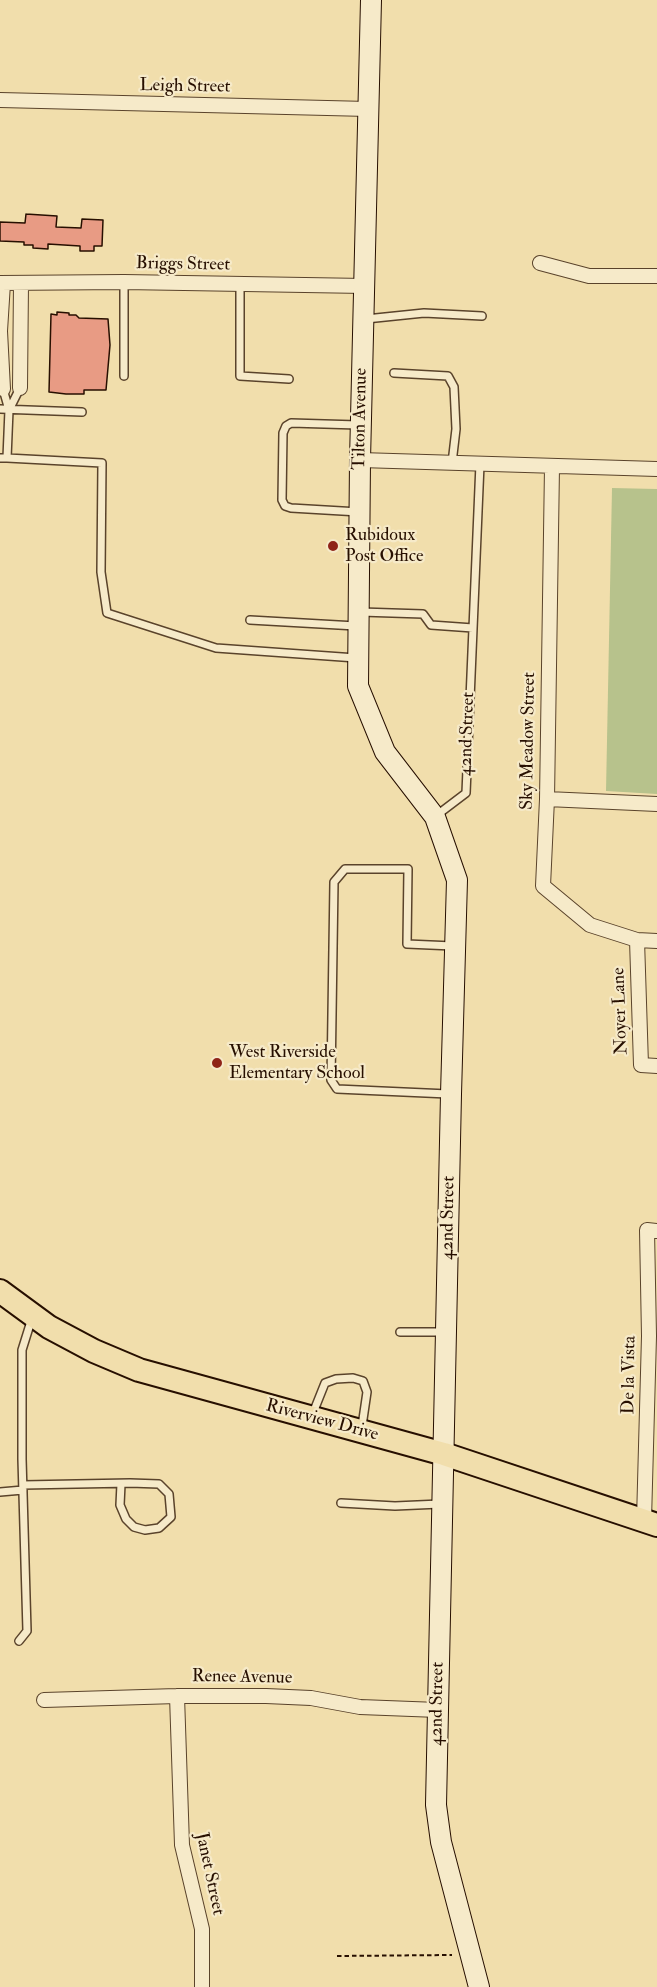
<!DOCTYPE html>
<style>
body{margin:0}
canvas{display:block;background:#f1deac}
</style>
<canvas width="657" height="1987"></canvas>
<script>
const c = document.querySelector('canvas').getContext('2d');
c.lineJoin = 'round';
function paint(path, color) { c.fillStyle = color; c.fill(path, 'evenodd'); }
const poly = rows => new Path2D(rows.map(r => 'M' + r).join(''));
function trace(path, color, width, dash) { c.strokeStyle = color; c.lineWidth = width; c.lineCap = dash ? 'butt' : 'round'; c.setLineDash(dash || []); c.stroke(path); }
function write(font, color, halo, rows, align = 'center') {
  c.font = font + ' "IM FELL Double Pica",serif'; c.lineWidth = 4.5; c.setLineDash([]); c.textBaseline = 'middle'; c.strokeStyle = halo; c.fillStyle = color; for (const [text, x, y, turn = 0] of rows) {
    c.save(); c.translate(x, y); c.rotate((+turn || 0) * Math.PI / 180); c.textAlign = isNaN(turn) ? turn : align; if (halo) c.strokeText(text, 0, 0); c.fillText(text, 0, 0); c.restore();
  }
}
const green = poly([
 [612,488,657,489,657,794,606,791]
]);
const building = poly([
 [26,214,57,216,56,227,81,228,82,219,103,220,102,246,94,246,94,251,80,251,80,246,48,244,48,249,33,248,33,245,24,245,24,242,0,241,0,222,25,223,26,214],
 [57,312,69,313,69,315,76,315,79,318,108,319,110,345,106,390,84,390,84,394,66,394,49,392,51,314,57,315,57,312]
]);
const path = poly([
 [337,1956,452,1955]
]);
const lane = poly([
 [240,284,240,376,289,379],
 [366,319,424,313,482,316],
 [394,373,448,376,454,387,456,429,452,463],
 [124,376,124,282],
 [0,409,82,412],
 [9,410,20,388],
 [358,425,291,423,286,426,283,433,282,500,285,506,291,508,359,512],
 [0,458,7,458,9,410,3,389],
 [7,458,102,463,101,572,107,613,216,648,356,658],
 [361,612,423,614,431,625,473,628],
 [250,620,356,626],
 [437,815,466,793,480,464],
 [448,1094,337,1089,331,1080,334,882,345,869,408,869,407,944,453,946],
 [400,1332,444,1332],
 [313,1413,325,1383,336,1379,353,1378,363,1381,367,1392,362,1426],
 [23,1485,130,1483,159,1484,169,1494,171,1517,159,1528,145,1530,134,1527,126,1519,120,1505,121,1484],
 [0,1492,23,1490],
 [341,1503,395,1506,440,1504],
 [19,1641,27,1631,22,1459,22,1350,32,1318]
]);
const street = poly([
 [0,100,368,109],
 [540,263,589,276,657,276],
 [0,283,124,282,365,286],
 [20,388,21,283],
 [3,389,0,331,3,283],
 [360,460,657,469],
 [552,467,547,799,543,886,590,925,637,940,657,941],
 [547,799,657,804],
 [637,940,641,1065,657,1066],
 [644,1520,649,1336,647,1230,657,1231],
 [177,1696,182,1845,202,1929,202,1987],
 [44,1700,177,1696,266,1696,311,1698,360,1707,438,1710]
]);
const secondary = poly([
 [371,0,360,460,358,686,385,752,435,817,457,880,451,1094,436,1805,441,1842,479,1987]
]);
const primary = poly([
 [0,1291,49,1327,94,1351,139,1370,444,1454,657,1525]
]);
const markers = [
 [333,546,6,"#8f2418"],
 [217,1063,6,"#8f2418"]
];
const streetNames = [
 ["Leigh Street",185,87,1],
 ["Briggs Street",183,265,1],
 ["Tilton Avenue",361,419,-89],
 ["42nd Street",468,734,-88],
 ["Sky Meadow Street",529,741,-89],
 ["Noyer Lane",621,1011,-92],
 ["42nd Street",449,1218,-89],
 ["De la Vista",630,1375,-89],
 ["Riverview Drive",322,1421,15],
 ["Renee Avenue",242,1678,1],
 ["42nd Street",438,1704,-89],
 ["Janet Street",209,1874,78]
];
const poiNames = [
 ["Rubidoux",345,536],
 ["Post Office",345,557],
 ["West Riverside",229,1053],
 ["Elementary School",229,1074]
];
paint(green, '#b7c28c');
paint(building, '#e89b84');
trace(building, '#270f00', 1.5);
trace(lane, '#5a432b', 10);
trace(street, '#5a432b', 16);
trace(secondary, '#270f00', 22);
trace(primary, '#270f00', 26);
trace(path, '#270f00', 2, [4.5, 3]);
trace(lane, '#f6eac9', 7);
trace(street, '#f6eac9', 14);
trace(secondary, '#f6eac9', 20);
trace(primary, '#f1deac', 22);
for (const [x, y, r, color] of markers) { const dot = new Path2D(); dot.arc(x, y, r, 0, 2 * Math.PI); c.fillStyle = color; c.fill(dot); trace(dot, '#f6eac9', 2); }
write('18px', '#270f00', '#f6eac9', streetNames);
write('18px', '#270f00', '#f6eac9', poiNames, 'left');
</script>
